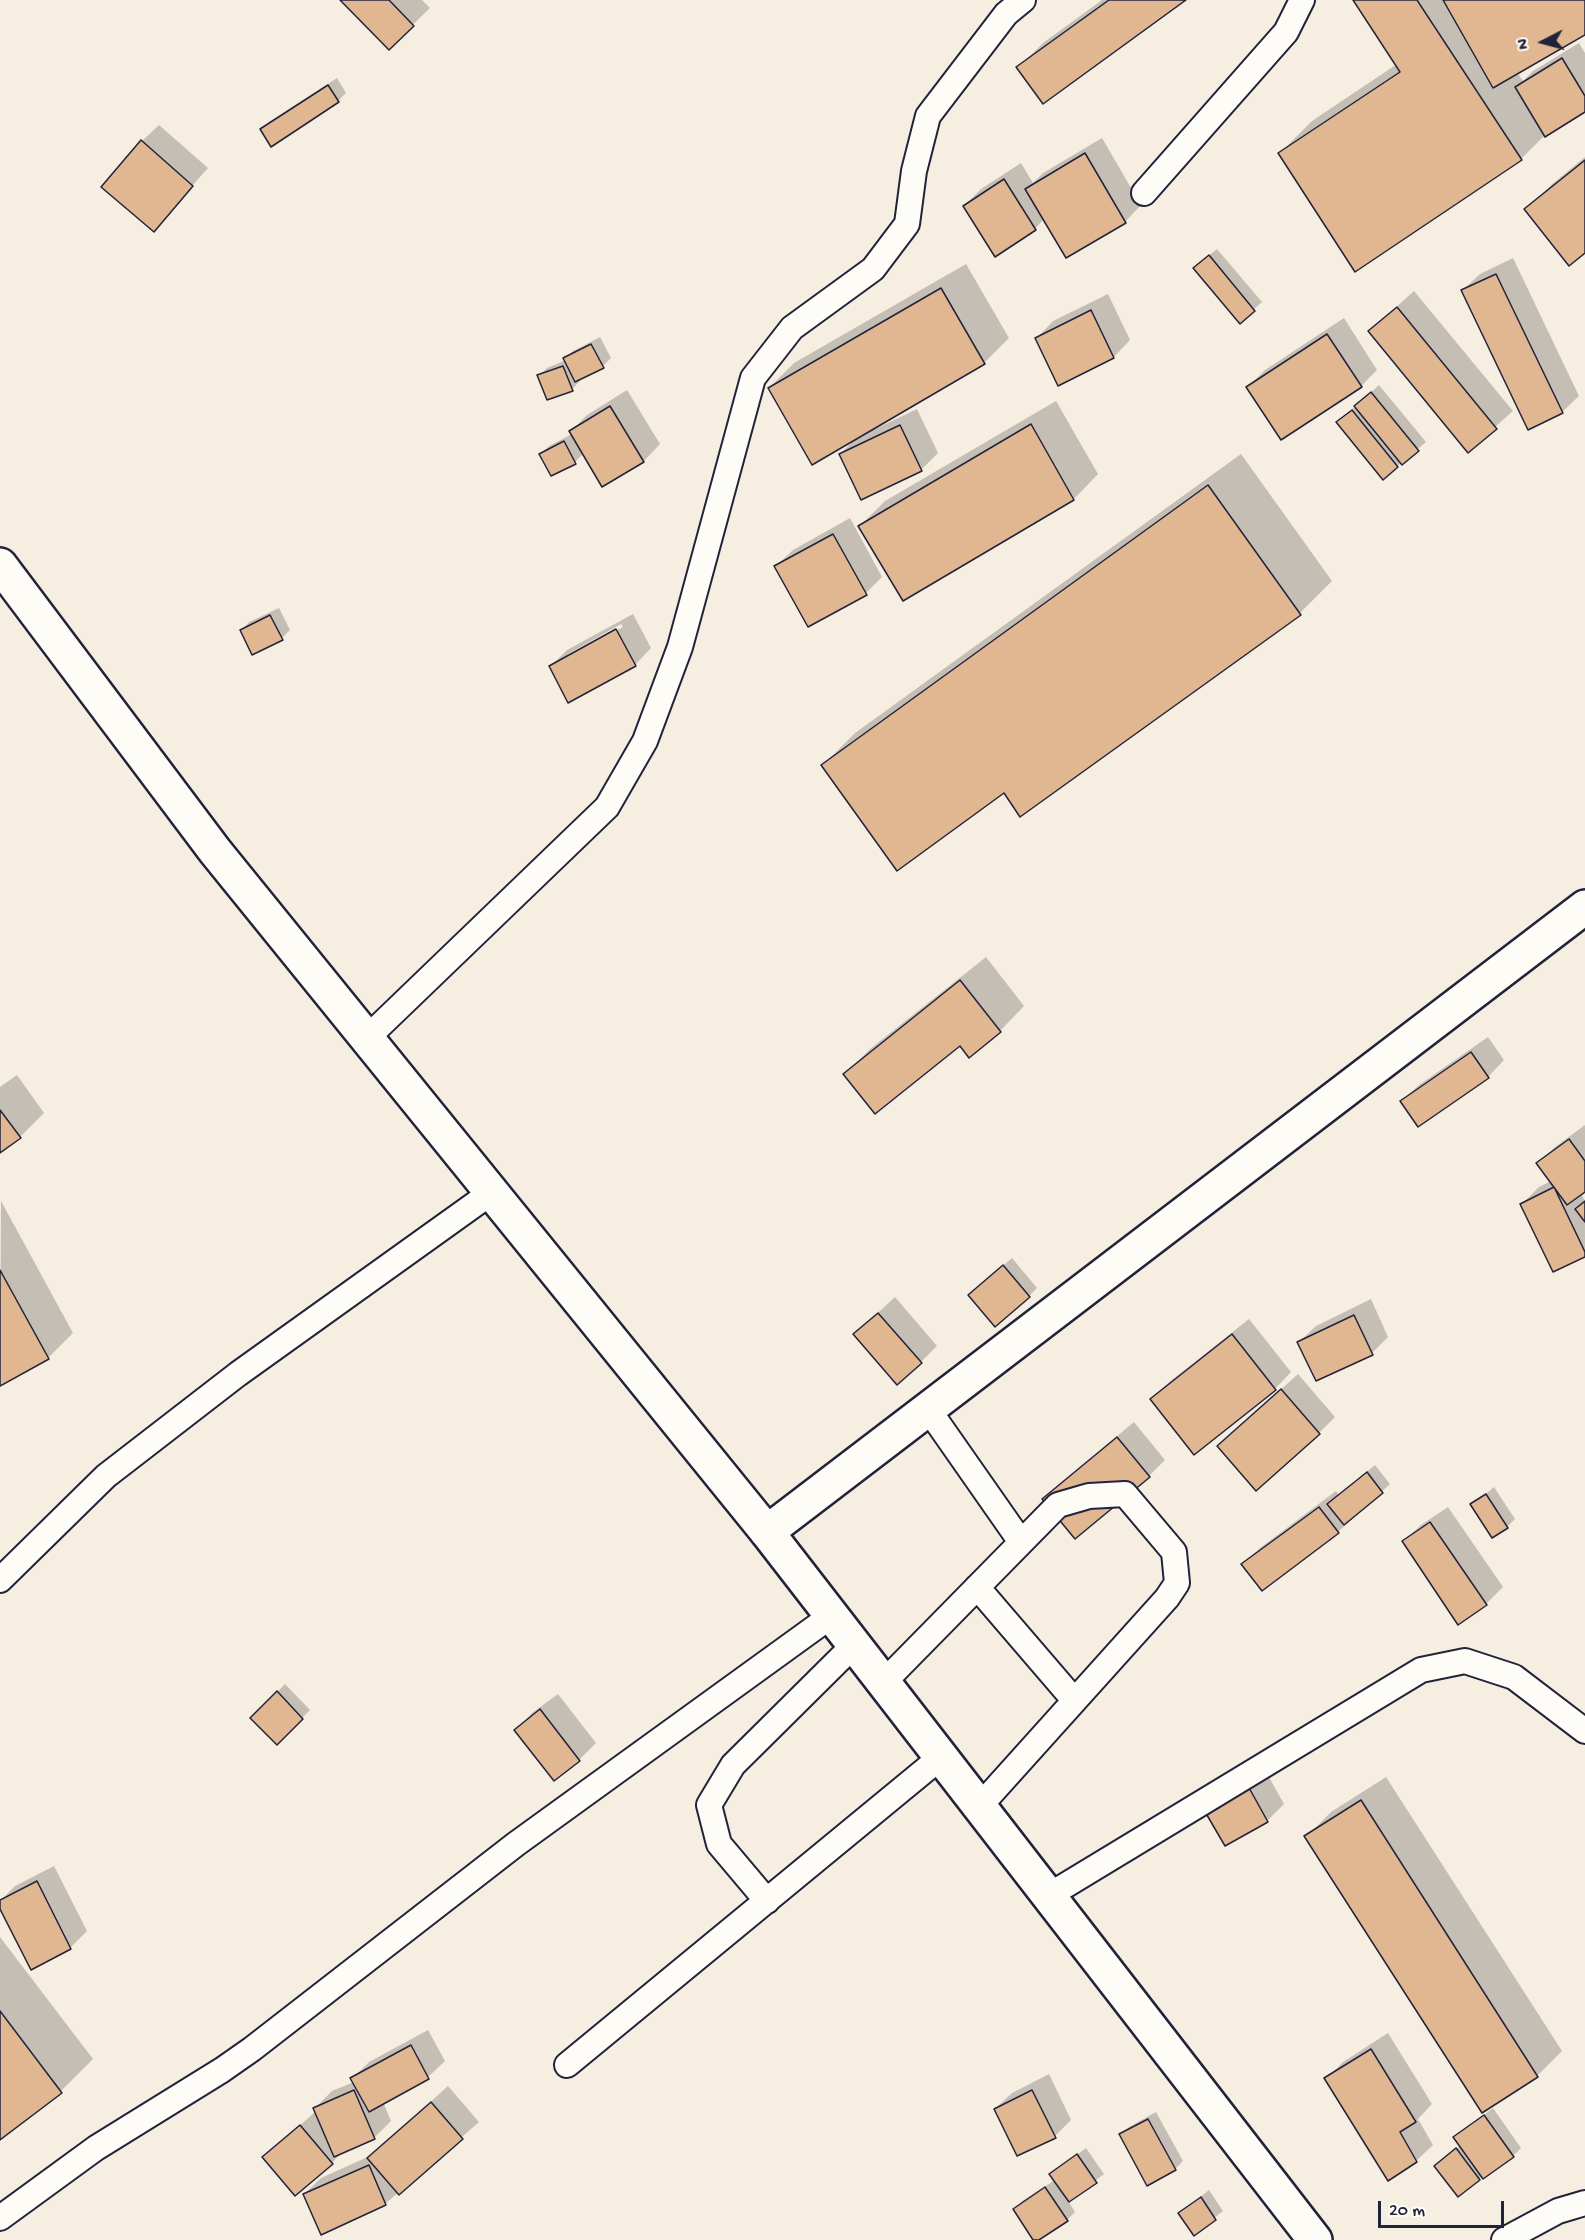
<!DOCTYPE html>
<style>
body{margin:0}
#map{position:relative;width:1585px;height:2240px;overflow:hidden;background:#f7eee2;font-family:"Gochi Hand",sans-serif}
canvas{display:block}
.north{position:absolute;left:1513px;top:12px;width:60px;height:60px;-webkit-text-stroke:4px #fdfcf7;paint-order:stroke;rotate:264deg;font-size:16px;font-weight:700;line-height:24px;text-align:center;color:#22223b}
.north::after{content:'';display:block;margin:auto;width:21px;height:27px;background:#22223b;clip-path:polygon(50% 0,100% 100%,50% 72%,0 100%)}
.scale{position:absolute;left:1378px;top:2201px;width:126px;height:27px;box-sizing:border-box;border:3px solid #22223b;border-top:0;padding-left:8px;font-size:18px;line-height:21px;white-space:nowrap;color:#22223b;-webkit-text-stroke:4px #fdfcf7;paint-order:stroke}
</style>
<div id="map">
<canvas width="1585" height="2240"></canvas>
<div class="north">N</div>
<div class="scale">20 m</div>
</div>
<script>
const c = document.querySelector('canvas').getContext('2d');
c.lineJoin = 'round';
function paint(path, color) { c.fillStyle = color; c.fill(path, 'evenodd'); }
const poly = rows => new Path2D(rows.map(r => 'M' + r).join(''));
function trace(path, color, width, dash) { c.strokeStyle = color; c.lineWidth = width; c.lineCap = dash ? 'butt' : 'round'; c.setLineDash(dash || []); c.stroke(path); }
const shadow = poly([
 [342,0,422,0,430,8,389,48],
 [1102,0,1183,0,1018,68,1043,43],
 [1355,0,1585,0,1585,33,1517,72,1523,81,1533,71,1579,43,1585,53,1585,111,1546,134,1521,159,1356,270,1280,153,1312,121,1397,64],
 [337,78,346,93,338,101,262,130,269,122],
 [159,125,208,168,153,230,142,141],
 [1102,138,1141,205,1125,222,1044,219,1035,229,995,255,964,206,981,189,1021,163,1033,183,1043,173],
 [1585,157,1585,251,1526,210,1551,185],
 [1217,249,1262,302,1240,322,1203,260],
 [1513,258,1579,396,1562,412,1463,290,1480,274],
 [966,264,1009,338,984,363,876,426,877,428,917,409,938,453,921,470,840,454,855,439,769,388,794,363],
 [1414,291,1513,411,1468,451,1370,331],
 [1108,294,1130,340,1114,357,1059,384,1037,338,1053,321],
 [1344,318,1377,370,1361,386,1248,387,1265,370],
 [600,337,611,358,603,366,579,378,580,381,572,389,539,376,547,368,566,360,565,359,573,351],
 [1379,385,1426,442,1397,466,1346,415],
 [627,390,660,444,644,461,603,485,584,453,575,462,541,454,549,446,572,434,571,431,587,415],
 [1056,401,1098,474,1074,499,903,599,860,526,885,501],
 [1241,454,1332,581,1300,613,1004,791,823,765,855,733],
 [850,518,882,577,866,593,776,566,793,550],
 [279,608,290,630,282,638,242,630,249,622],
 [633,614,651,648,635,665,551,666,567,650],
 [621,624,623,627,568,657,568,654],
 [986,957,1024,1006,1000,1031,960,1044,845,1074,870,1049],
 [1488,1037,1504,1060,1488,1077,1402,1101,1419,1085],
 [17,1075,44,1113,20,1137,0,1151,0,1087],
 [1585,1125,1585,1190,1581,1193,1585,1201,1585,1255,1522,1204,1539,1187,1551,1181,1538,1163,1555,1147],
 [1,1201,73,1333,48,1358,0,1384],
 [1012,1258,1037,1288,1029,1296,978,1287],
 [895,1297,937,1346,921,1362,855,1334],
 [1371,1299,1388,1337,1372,1353,1299,1342,1316,1326],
 [1249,1319,1291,1372,1275,1389,1152,1399,1168,1383],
 [1298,1374,1335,1417,1319,1433,1219,1446],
 [1134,1422,1165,1460,1149,1476,1044,1499,1061,1483],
 [1375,1465,1390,1484,1338,1532,1243,1565,1260,1548,1336,1491,1339,1495],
 [1494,1487,1515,1519,1507,1527,1472,1505],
 [1448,1507,1503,1587,1486,1604,1404,1541,1421,1525],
 [285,1684,310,1710,277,1743,252,1718],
 [558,1694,596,1743,579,1760,555,1779,516,1730,532,1713],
 [1265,1770,1284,1804,1267,1821,1226,1844,1223,1794],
 [1386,1777,1562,2051,1537,2076,1306,1837,1331,1812],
 [54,1866,87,1931,70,1948,31,1968,0,1905,0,1901,15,1886],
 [0,1937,93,2059,61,2091,0,2138],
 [428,2030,445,2061,428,2077,383,2102,391,2121,374,2138,343,2151,332,2163,264,2158,316,2111,315,2108,332,2091,354,2082,352,2079,369,2062],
 [1388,2033,1432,2104,1418,2119,1433,2145,1416,2161,1326,2079,1343,2062],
 [1049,2074,1071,2120,1055,2136,995,2109,1012,2093],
 [448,2086,479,2122,385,2204,304,2194,321,2178,372,2155],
 [1493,2108,1521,2148,1513,2156,1479,2179,1436,2166,1461,2145,1455,2137],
 [1156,2112,1183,2161,1175,2169,1121,2135,1129,2127],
 [1086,2148,1104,2174,1068,2201,1075,2212,1067,2220,1035,2240,1015,2209,1022,2201,1055,2180,1051,2174],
 [1209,2190,1223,2211,1194,2234,1180,2213]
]);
const building = poly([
 [340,0,389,0,414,26,389,50,340,0],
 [1109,0,1186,0,1043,104,1016,67,1109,0],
 [1353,0,1417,0,1522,160,1355,272,1278,153,1400,72,1353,0],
 [1443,0,1585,0,1585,35,1493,88,1443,0],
 [1562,58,1585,96,1585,112,1545,137,1515,87,1562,58],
 [328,85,339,102,271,147,260,129,328,85],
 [141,140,193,186,154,232,101,187,141,140],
 [1085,153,1126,223,1066,258,1025,189,1085,153],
 [1585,160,1585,253,1569,266,1524,209,1585,160],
 [1004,179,1036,230,995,257,963,206,1004,179],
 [1209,255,1255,311,1240,324,1193,268,1209,255],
 [1496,274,1563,413,1528,430,1461,290,1496,274],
 [941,288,985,364,812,465,768,388,941,288],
 [1397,307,1497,429,1468,453,1368,331,1397,307],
 [1091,310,1114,358,1058,386,1035,338,1091,310],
 [1327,334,1362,387,1281,440,1246,387,1327,334],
 [591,344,604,368,575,382,563,358,591,344],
 [563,366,573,391,547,400,537,375,563,366],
 [1371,392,1419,451,1402,465,1354,406,1371,392],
 [610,406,644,462,602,487,569,431,610,406],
 [1352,410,1398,467,1383,480,1336,422,1352,410],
 [1031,424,1074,500,903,601,858,526,1031,424],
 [900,425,922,471,861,500,839,454,900,425],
 [564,441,576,464,551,476,539,454,564,441],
 [1208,485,1301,615,1020,817,1004,793,897,871,821,765,1208,485],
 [833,534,867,595,808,627,774,566,833,534],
 [270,615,283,640,252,655,240,630,270,615],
 [616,629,636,666,568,703,549,666,616,629],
 [960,980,1001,1032,969,1058,960,1046,875,1114,843,1074,960,980],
 [1471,1052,1489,1078,1418,1127,1400,1101,1471,1052],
 [0,1110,21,1138,0,1153,0,1110],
 [1569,1139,1585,1161,1585,1192,1567,1205,1536,1163,1569,1139],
 [1554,1187,1585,1252,1585,1257,1553,1272,1520,1204,1554,1187],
 [1585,1201,1585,1222,1575,1209,1585,1201],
 [1003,1265,1030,1297,995,1327,968,1295,1003,1265],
 [0,1270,49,1359,0,1386,0,1270],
 [878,1313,922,1363,897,1385,853,1334,878,1313],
 [1354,1315,1373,1355,1316,1381,1297,1342,1354,1315],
 [1232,1334,1276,1390,1194,1455,1150,1399,1232,1334],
 [1281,1389,1320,1434,1256,1491,1217,1446,1281,1389],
 [1117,1437,1150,1477,1075,1539,1042,1499,1117,1437],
 [1367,1472,1383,1493,1344,1525,1327,1504,1367,1472],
 [1486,1494,1508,1528,1492,1538,1470,1504,1486,1494],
 [1319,1507,1339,1533,1262,1591,1241,1564,1319,1507],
 [1430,1522,1487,1605,1458,1625,1402,1541,1430,1522],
 [277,1691,303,1719,277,1745,250,1718,277,1691],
 [540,1709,580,1761,554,1781,514,1730,540,1709],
 [1248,1786,1268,1822,1225,1846,1204,1810,1248,1786],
 [1361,1800,1538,2077,1482,2113,1304,1836,1361,1800],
 [37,1881,71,1949,31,1970,0,1909,0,1900,37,1881],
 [0,2011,62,2093,0,2140,0,2011],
 [411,2045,429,2079,369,2112,350,2078,411,2045],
 [1371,2049,1416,2122,1400,2132,1417,2162,1388,2181,1324,2078,1371,2049],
 [354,2090,375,2139,334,2157,313,2108,354,2090],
 [1032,2090,1056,2138,1017,2156,994,2109,1032,2090],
 [431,2102,463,2139,399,2195,367,2158,431,2102],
 [1484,2115,1514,2157,1483,2179,1453,2137,1484,2115],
 [1148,2119,1176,2170,1147,2186,1119,2134,1148,2119],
 [300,2125,333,2164,295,2196,262,2157,300,2125],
 [1456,2148,1480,2180,1458,2197,1434,2166,1456,2148],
 [1077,2154,1097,2183,1069,2202,1049,2174,1077,2154],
 [369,2165,386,2205,321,2235,303,2194,369,2165],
 [1045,2187,1068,2221,1039,2240,1033,2240,1013,2209,1045,2187],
 [1201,2197,1216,2220,1194,2236,1178,2213,1201,2197]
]);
const lane = poly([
 [1144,193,1286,32,1302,0],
 [367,1038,607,807,645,741,680,647,753,378,792,328,873,269,907,224,914,171,928,116,1006,14,1023,0],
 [928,1409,1021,1542],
 [0,1580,106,1476,238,1374,492,1192],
 [977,1587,1074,1700],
 [883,1683,1058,1505,1089,1496,1125,1494,1174,1552,1177,1583,1167,1598,979,1807],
 [1048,1896,1421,1670,1465,1661,1514,1677,1585,1731],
 [767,1901,719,1844,709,1805,733,1765,854,1645],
 [567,2065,941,1757],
 [0,2218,96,2148,222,2070,252,2049,516,1844,831,1616],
 [1504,2240,1558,2211,1585,2203]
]);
const street = poly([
 [767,1532,1585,907]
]);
const secondary = poly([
 [0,565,215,851,767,1532,1315,2240]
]);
paint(shadow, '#0003');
paint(building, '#e0b790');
trace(building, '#22223b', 1.5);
trace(lane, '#22223b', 28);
trace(street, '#22223b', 38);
trace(secondary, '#22223b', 38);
trace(lane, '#fdfcf7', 24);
trace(street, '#fdfcf7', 33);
trace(secondary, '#fdfcf7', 33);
</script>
